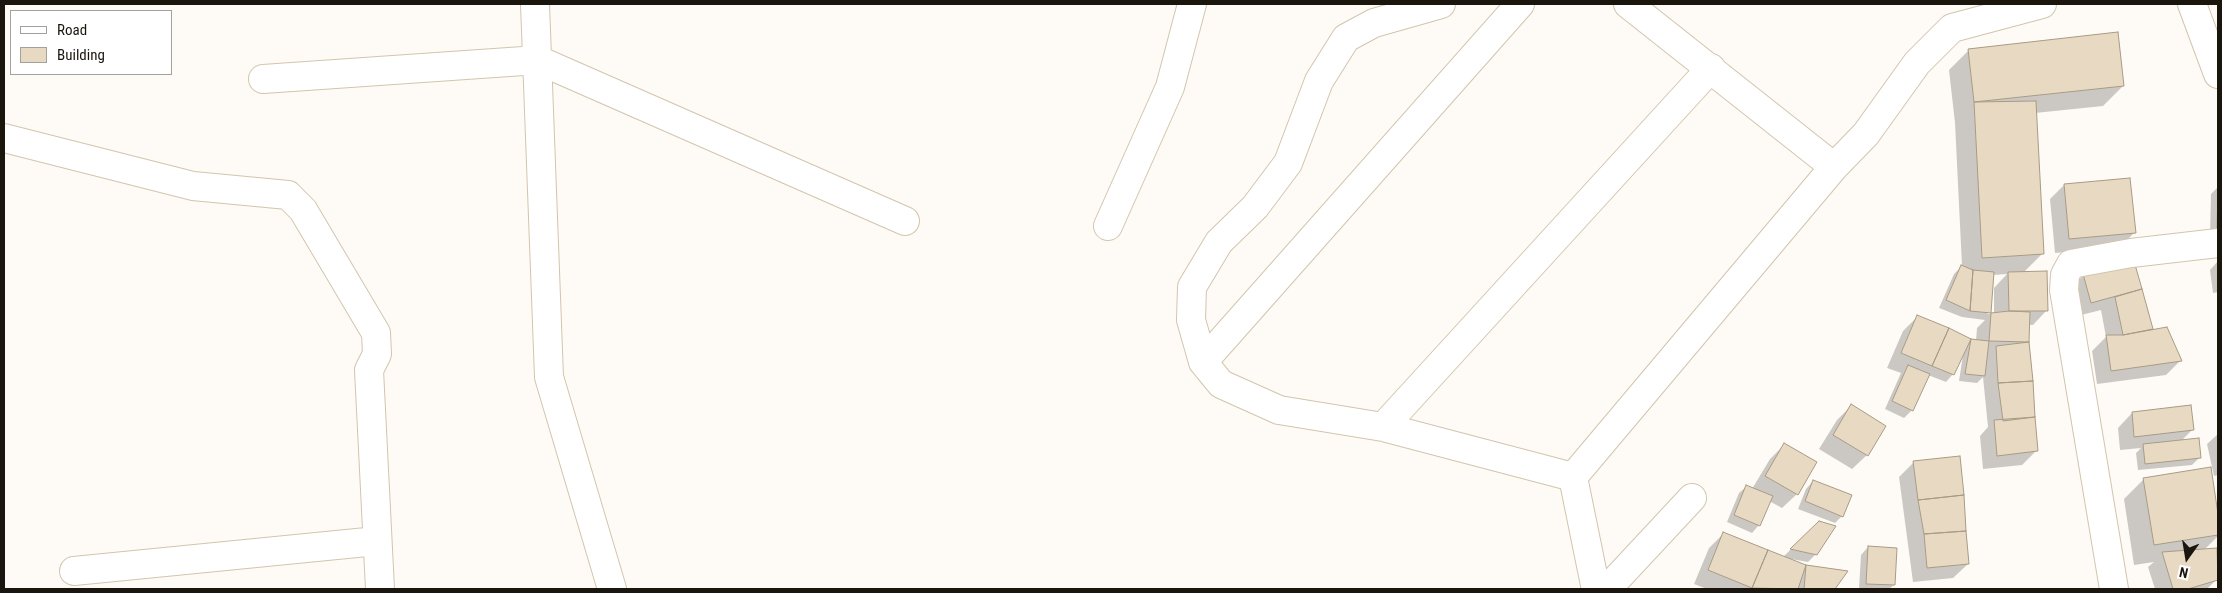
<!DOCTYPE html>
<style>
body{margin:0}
#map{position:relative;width:2222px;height:593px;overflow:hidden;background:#fefbf6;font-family:"Roboto Condensed",sans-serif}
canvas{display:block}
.frame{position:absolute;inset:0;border:5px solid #1a150d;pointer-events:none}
.legend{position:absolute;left:10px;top:10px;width:162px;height:65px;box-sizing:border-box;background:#fff;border:1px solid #a3a19e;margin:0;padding:6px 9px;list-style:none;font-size:15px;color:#1a150d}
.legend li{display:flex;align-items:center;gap:10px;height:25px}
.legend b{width:25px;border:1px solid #a3a19e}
.north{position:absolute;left:2162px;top:533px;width:50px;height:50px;-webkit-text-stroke:4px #fff;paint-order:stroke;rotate:193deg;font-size:14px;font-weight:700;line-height:20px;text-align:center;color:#1a150d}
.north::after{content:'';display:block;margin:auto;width:18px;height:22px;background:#1a150d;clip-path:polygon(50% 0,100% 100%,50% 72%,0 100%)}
</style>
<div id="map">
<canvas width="2222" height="593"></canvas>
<div class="frame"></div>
<ul class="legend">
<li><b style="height:6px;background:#fff"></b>Road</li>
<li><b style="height:14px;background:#e8dac2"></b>Building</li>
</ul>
<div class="north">N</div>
</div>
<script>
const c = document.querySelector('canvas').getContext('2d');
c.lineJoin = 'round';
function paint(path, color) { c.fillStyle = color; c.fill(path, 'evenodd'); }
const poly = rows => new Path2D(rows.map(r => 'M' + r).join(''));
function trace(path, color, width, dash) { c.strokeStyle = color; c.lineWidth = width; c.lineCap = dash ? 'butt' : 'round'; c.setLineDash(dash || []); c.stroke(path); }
const shadow = poly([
 [1969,50,2123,86,2103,106,2035,113,2043,253,2023,273,2047,310,2033,325,2028,325,2037,450,2022,465,1983,469,1980,436,1988,427,1983,377,1977,383,1959,381,1963,355,1953,374,1946,382,1928,375,1912,410,1904,418,1885,409,1901,373,1887,368,1903,331,1918,316,1976,341,1977,328,1985,320,1962,317,1939,308,1954,274,1962,266,1955,123,1949,70],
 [2007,274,1994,288,1994,314,1987,314,1989,312,1993,275],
 [2064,185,2134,233,2120,247,2055,253,2050,199],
 [2218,187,2218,237,2210,237,2211,194],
 [2218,261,2218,292,2213,293,2210,270],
 [2133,262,2152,330,2180,361,2166,375,2097,384,2092,351,2106,337,2101,310,2077,316,2069,289,2084,275],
 [1851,406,1867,455,1852,469,1819,449,1837,420],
 [2132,413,2192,430,2181,441,2200,457,2192,465,2138,470,2136,453,2141,448,2120,450,2118,428],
 [2218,434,2218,475,2214,476,2207,444],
 [1784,445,1797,494,1782,508,1769,501,1759,525,1752,533,1727,522,1739,493,1747,486,1752,489,1770,459],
 [1914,462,1968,564,1953,578,1913,582,1899,477],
 [2210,469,2218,522,2218,536,2204,550,2217,579,2207,589,2155,589,2148,567,2154,562,2134,565,2124,499,2144,479],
 [1813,481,1842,516,1835,523,1798,509,1806,489],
 [1819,522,1816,554,1808,562,1785,558,1806,566,1846,571,1833,589,1707,589,1694,584,1709,548,1724,533,1783,557],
 [1868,547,1894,585,1889,589,1859,589,1861,555]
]);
const building = poly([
 [2118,32,2124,86,1974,102,1968,49,2118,32],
 [2036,101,2044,254,1982,258,1974,102,2036,101],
 [2130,178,2136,233,2069,239,2064,184,2130,178],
 [2218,185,2218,231,2217,231,2218,185],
 [2134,261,2142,289,2091,303,2083,274,2134,261],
 [1961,265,1973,270,1970,311,1946,300,1961,265],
 [1973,270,1994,272,1991,313,1970,311,1973,270],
 [2047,271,2048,311,2009,311,2008,272,2047,271],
 [2142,289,2153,329,2123,335,2115,297,2142,289],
 [2009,311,2030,312,2029,342,1989,341,1991,313,2009,311],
 [1917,315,1949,328,1932,366,1901,353,1917,315],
 [2167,327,2182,361,2111,371,2106,335,2123,335,2167,327],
 [1949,328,1971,339,1954,375,1932,366,1949,328],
 [1971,339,1989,341,1985,376,1965,374,1971,339],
 [2029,342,2033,381,1998,383,1996,346,2029,342],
 [1908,365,1930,374,1913,411,1892,401,1908,365],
 [2033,381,2035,417,2003,421,1998,383,2033,381],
 [1851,404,1886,426,1868,456,1833,435,1851,404],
 [2191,405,2194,430,2134,437,2132,412,2191,405],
 [2035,417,2038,451,1997,456,1994,420,2035,417],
 [2199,438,2201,458,2145,464,2143,444,2199,438],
 [1784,443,1817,462,1798,495,1765,476,1784,443],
 [1960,456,1964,495,1918,500,1913,461,1960,456],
 [2211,467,2218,514,2218,535,2154,545,2143,478,2211,467],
 [1813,480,1852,495,1843,517,1805,501,1813,480],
 [1746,485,1773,496,1760,526,1734,515,1746,485],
 [1964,495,1966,531,1924,534,1918,500,1964,495],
 [1819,521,1836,526,1817,555,1790,549,1819,521],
 [1966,531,1969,564,1927,568,1924,534,1966,531],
 [1723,532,1768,550,1752,588,1708,570,1723,532],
 [1868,546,1897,548,1895,585,1866,584,1868,546],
 [2217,548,2218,580,2188,589,2173,589,2162,552,2217,548],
 [1768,550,1806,565,1798,589,1752,588,1768,550],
 [1806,565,1848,571,1835,589,1804,589,1806,565]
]);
const street = poly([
 [535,4,549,377,612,589],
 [1441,4,1374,23,1346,38,1319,81,1288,163,1255,207,1219,242,1192,287,1191,320,1203,362,1221,384,1279,410,1383,427,1573,477],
 [1628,4,1834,167],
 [2192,4,2218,74],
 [263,79,538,60,905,221],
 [4,138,193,186,288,195,303,210,376,333,377,354,369,370,380,589],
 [1108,226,1170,87,1192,4],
 [1203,362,1520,4],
 [1383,427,1711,68],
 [74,571,377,541],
 [1595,585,1573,477,1834,167,1866,134,1917,63,1952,28,2042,4],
 [1609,587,1692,498],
 [2114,589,2064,290,2065,275,2071,264,2131,253,2218,243]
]);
paint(shadow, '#0003');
paint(building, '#e8dac2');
trace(building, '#a89b85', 1);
trace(street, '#d2c5ad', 30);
trace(street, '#fff', 28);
</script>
